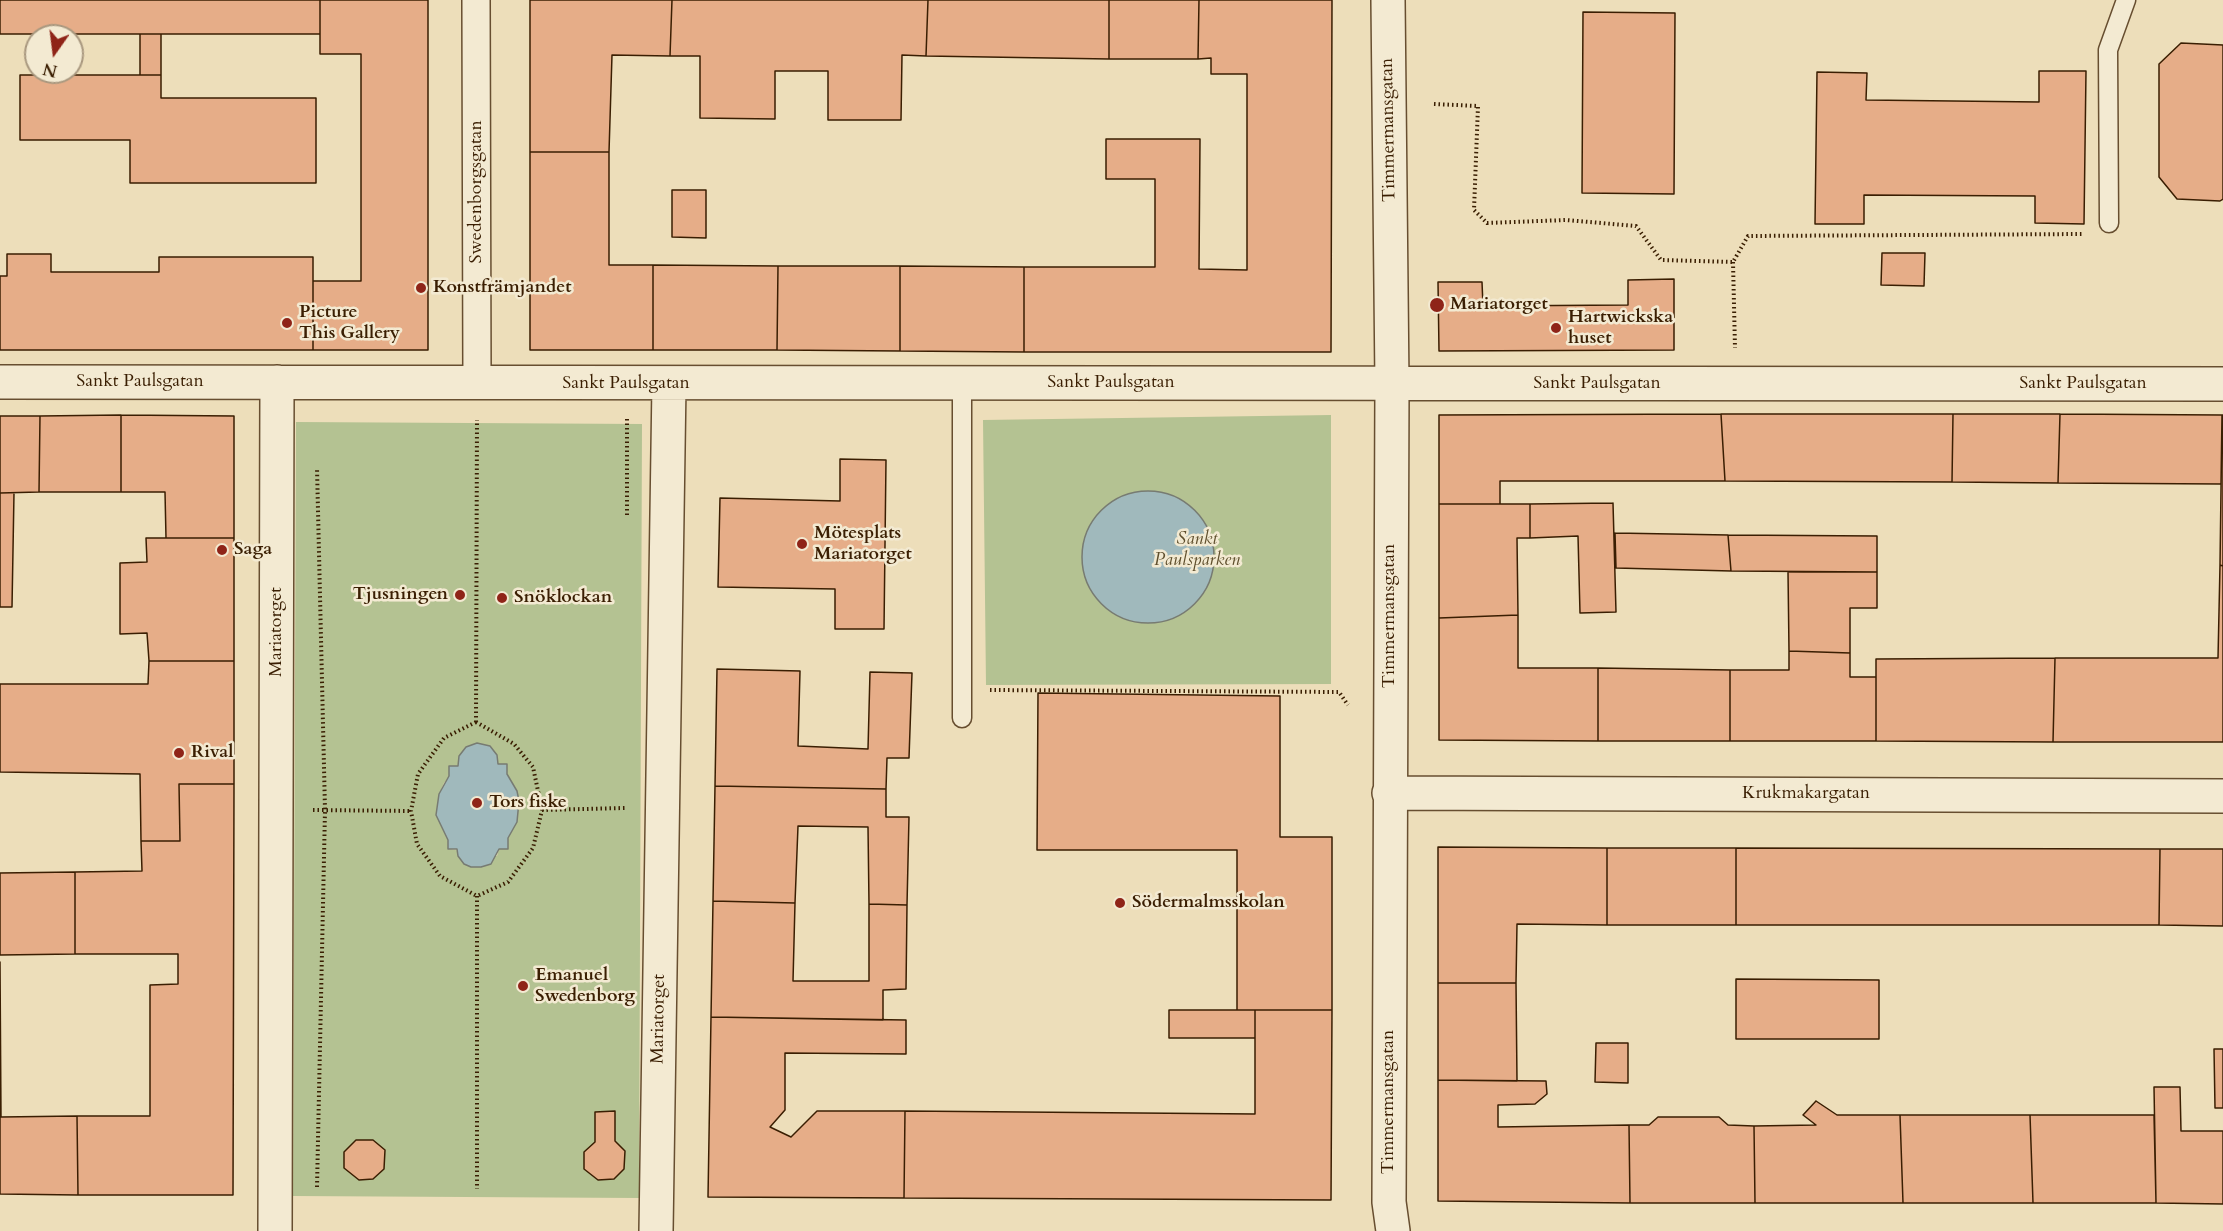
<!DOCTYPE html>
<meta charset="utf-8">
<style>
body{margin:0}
#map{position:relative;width:2223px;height:1231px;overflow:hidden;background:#eddeba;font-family:Cardo,serif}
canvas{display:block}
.north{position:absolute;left:24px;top:24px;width:60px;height:60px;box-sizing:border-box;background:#f3ead2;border:2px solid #a9987f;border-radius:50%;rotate:194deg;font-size:16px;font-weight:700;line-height:24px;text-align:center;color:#3a1e02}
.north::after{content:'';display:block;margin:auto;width:21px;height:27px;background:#8f2418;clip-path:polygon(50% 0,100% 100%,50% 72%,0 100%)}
</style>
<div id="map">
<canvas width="2223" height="1231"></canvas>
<div class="north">N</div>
</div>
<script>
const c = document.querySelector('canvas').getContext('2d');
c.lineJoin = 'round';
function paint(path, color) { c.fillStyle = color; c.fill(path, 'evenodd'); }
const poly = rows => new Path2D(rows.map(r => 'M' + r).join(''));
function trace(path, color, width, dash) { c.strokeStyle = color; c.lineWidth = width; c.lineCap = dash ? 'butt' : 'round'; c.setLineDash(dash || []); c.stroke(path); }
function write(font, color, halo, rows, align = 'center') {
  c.font = font + ' Cardo,serif'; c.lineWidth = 5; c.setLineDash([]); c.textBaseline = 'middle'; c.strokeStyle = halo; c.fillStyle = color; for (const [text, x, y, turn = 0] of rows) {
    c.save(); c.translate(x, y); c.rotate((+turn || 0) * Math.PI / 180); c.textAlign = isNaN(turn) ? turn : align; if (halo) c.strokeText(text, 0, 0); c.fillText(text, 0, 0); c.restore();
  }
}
const green = poly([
 [1331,415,1331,684,986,685,983,420],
 [296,422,642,424,639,1198,293,1196],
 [507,764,507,774,517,791,519,801,517,822,508,837,508,849,499,849,497,856,448,849,448,840,436,815,439,794,444,783,458,766]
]);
const water = poly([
 '1082 557a66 66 0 1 1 132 0a66 66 0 1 1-132 0Z',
 [477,743,490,746,497,755,498,764,507,764,507,774,517,791,519,801,517,822,508,838,508,849,499,849,491,864,481,867,471,867,464,864,458,856,457,849,448,849,448,840,436,815,439,794,449,776,449,766,458,766,459,756,466,747,477,743]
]);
const building = poly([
 [0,0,320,0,320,34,0,34,0,0],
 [320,0,428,0,428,350,313,350,313,281,361,281,361,54,320,54,320,0],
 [530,0,672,0,670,56,612,55,609,152,530,152,530,0],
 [672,0,928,0,926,56,902,55,901,120,828,120,828,71,775,71,775,119,700,118,700,56,670,56,672,0],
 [928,0,1109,0,1109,59,926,56,928,0],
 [1109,0,1199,0,1198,59,1109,59,1109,0],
 [1199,0,1332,0,1331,352,1024,352,1024,267,1155,267,1155,179,1106,179,1106,139,1200,139,1199,269,1247,270,1247,74,1211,74,1211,58,1198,59,1199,0],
 [1583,12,1675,13,1674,194,1582,193,1583,12],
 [140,34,161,34,161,75,140,75,140,34],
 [2181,43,2223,45,2223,199,2220,201,2177,199,2159,177,2159,64,2181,43],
 [2039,71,2086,71,2084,224,2035,223,2035,196,1864,195,1864,224,1815,224,1817,72,1867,73,1866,100,2039,102,2039,71],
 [20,75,161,75,161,98,316,98,316,183,130,183,130,140,20,140,20,75],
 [530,152,609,152,609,265,653,265,653,350,530,350,530,152],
 [672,190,706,190,706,238,672,237,672,190],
 [1882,253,1925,253,1924,286,1881,285,1882,253],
 [7,254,51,254,51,272,159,272,159,257,313,257,313,350,0,350,0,276,7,276,7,254],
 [653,265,778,266,777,350,653,350,653,265],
 [778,266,900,266,900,351,777,350,778,266],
 [900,266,1024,267,1024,352,900,351,900,266],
 [1674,279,1674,350,1439,351,1438,282,1482,282,1483,306,1628,305,1628,280,1674,279],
 [1721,414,1725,481,1500,481,1500,504,1439,504,1439,415,1721,414],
 [1721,414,1953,414,1952,482,1725,481,1721,414],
 [1953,414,2060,414,2058,483,1952,482,1953,414],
 [2060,414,2222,415,2221,484,2058,483,2060,414],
 [121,415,121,492,39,492,40,416,121,415],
 [121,415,234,416,234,538,166,538,165,492,121,492,121,415],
 [2222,415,2223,415,2223,566,2220,565,2222,415],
 [0,416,40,416,39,492,0,493,0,416],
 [840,459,886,460,884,629,835,629,835,589,718,587,720,498,840,501,840,459],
 [0,493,14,493,12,607,0,607,0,493],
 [1613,503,1616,612,1580,613,1578,536,1530,538,1530,504,1613,503],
 [1439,504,1530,504,1530,538,1517,538,1518,615,1439,618,1439,504],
 [1615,533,1728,535,1731,571,1616,568,1615,533],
 [1728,535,1877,536,1877,572,1731,571,1728,535],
 [146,538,234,538,234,661,149,661,147,633,120,634,120,563,147,562,146,538],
 [2220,565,2223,566,2223,742,2053,742,2055,658,2218,658,2220,565],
 [1788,572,1877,572,1877,608,1850,608,1850,653,1789,651,1788,572],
 [1518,615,1518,668,1598,668,1598,741,1439,740,1439,618,1518,615],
 [1789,651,1850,653,1850,677,1876,677,1876,741,1730,741,1730,670,1789,670,1789,651],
 [2055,658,2053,742,1876,741,1876,659,2055,658],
 [149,661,234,661,234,784,179,784,180,841,141,841,140,774,0,772,0,684,148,684,149,661],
 [1598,668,1730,670,1730,741,1598,741,1598,668],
 [717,669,800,671,798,746,868,749,870,672,912,673,909,758,887,758,886,789,715,786,717,669],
 [1038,693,1280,696,1280,837,1332,837,1332,1010,1237,1010,1237,850,1037,850,1038,693],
 [179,784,234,784,233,1195,78,1195,77,1116,150,1116,150,985,178,984,178,954,75,954,75,872,142,871,141,841,180,841,179,784],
 [715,786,886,789,886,817,909,817,907,905,869,904,868,827,798,826,795,903,713,901,715,786],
 [1438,847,1607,848,1607,925,1517,924,1516,983,1438,983,1438,847],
 [1607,848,1736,848,1736,925,1607,925,1607,848],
 [1736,848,2160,849,2159,925,1736,925,1736,848],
 [2160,849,2223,849,2223,926,2159,925,2160,849],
 [75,872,75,954,0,955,0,873,75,872],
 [713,901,795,903,793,981,869,981,869,904,907,905,906,989,883,990,883,1020,711,1017,713,901],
 [0,962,1,1117,77,1116,78,1195,0,1194,0,962],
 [1736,979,1879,980,1879,1039,1736,1039,1736,979],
 [1438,983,1516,983,1517,1081,1438,1080,1438,983],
 [1169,1010,1255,1010,1255,1038,1169,1038,1169,1010],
 [1255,1010,1332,1010,1331,1200,904,1198,905,1111,1255,1114,1255,1010],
 [711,1017,906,1020,906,1054,785,1053,785,1110,770,1127,791,1137,817,1111,905,1111,904,1198,708,1197,711,1017],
 [1596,1043,1628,1043,1628,1083,1595,1082,1596,1043],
 [2214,1049,2223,1049,2223,1108,2215,1108,2214,1049],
 [1438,1080,1546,1081,1547,1094,1535,1104,1498,1105,1498,1127,1629,1125,1630,1203,1438,1201,1438,1080],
 [2154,1087,2180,1087,2181,1131,2223,1131,2223,1204,2156,1203,2154,1087],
 [1816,1101,1837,1115,1900,1115,1903,1203,1755,1203,1754,1126,1816,1125,1803,1115,1816,1101],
 [615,1111,615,1141,625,1151,624,1169,614,1179,598,1180,584,1169,584,1152,595,1142,595,1112,615,1111],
 [1900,1115,2030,1115,2033,1203,1903,1203,1900,1115],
 [2030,1115,2154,1115,2156,1203,2033,1203,2030,1115],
 [1658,1117,1719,1117,1728,1125,1754,1126,1755,1203,1630,1203,1629,1125,1649,1125,1658,1117],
 [356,1140,373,1140,385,1150,384,1169,373,1179,359,1180,344,1168,344,1152,356,1140]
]);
const path = poly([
 [1434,104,1478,106,1474,210,1487,223,1566,220,1636,226,1661,260,1733,262,1748,236,2083,234],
 [1733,262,1735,348],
 [627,515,627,418],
 [990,690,1339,692,1348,705],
 [476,722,477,420],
 [476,722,514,744,533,767,542,810,533,848,508,882,477,896],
 [476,722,444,738,418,774,411,811,417,844,440,876,477,896],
 [313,810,411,811],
 [542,810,625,808],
 [477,896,477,1189],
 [317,1187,325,810,317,468]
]);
const service = poly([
 [2109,223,2108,50,2126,0],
 [962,718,962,383]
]);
const pedestrian = poly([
 [476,0,477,384]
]);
const minor = poly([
 [1388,0,1392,384,1389,1202,1393,1231],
 [0,382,2223,384],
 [1389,793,2223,796],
 [275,1231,277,382],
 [656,1231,669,384]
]);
const markers = [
 [421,288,6,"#8f2418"],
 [1437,305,8,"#8f2418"],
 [287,323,6,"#8f2418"],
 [1556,328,6,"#8f2418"],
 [802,544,6,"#8f2418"],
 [222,550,6,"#8f2418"],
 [460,595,6,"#8f2418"],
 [502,598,6,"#8f2418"],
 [179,753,6,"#8f2418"],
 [477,803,6,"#8f2418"],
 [1120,903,6,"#8f2418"],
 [523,986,6,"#8f2418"]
];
const streetNames = [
 ["Timmermansgatan",1389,130,-91],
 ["Swedenborgsgatan",477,192,-90],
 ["Sankt Paulsgatan",140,382],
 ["Sankt Paulsgatan",1111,383],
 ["Sankt Paulsgatan",626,384],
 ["Sankt Paulsgatan",1597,384],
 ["Sankt Paulsgatan",2083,384],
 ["Timmermansgatan",1390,616,-90],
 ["Mariatorget",277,632,-90],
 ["Krukmakargatan",1806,794],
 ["Mariatorget",659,1019,-89],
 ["Timmermansgatan",1389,1102,-90]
];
const poiNames = [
 ["Konstfrämjandet",433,288],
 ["Mariatorget",1450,305],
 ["Picture",299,313],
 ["This Gallery",299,334],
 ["Hartwickska",1568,318],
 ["huset",1568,339],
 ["Mötesplats",814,534],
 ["Mariatorget",814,555],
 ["Saga",234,550],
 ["Tjusningen",448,595,"right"],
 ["Snöklockan",514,598],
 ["Rival",191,753],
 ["Tors fiske",489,803],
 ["Södermalmsskolan",1132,903],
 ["Emanuel",535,976],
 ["Swedenborg",535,997]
];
const parkNames = [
 ["Sankt",1197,540],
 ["Paulsparken",1197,561]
];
paint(green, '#b4c292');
paint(water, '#a0b9bc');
trace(water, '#777b72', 1.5);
paint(building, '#e6ad88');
trace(building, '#3a1e02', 1.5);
trace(service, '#674e30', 21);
trace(pedestrian, '#674e30', 30);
trace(minor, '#674e30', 36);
trace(path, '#3a1e02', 4, [1.5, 3]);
trace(service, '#f3ead2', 18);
trace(pedestrian, '#f3ead2', 27);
trace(minor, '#f3ead2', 33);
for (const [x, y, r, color] of markers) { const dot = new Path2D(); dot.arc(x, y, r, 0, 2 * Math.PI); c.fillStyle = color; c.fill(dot); trace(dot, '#f3ead2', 2); }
write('18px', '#3a1e02', '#f3ead2', streetNames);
write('bold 18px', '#3a1e02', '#f3ead2', poiNames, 'left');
write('italic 18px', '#5f4f2d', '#f3ead2', parkNames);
</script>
